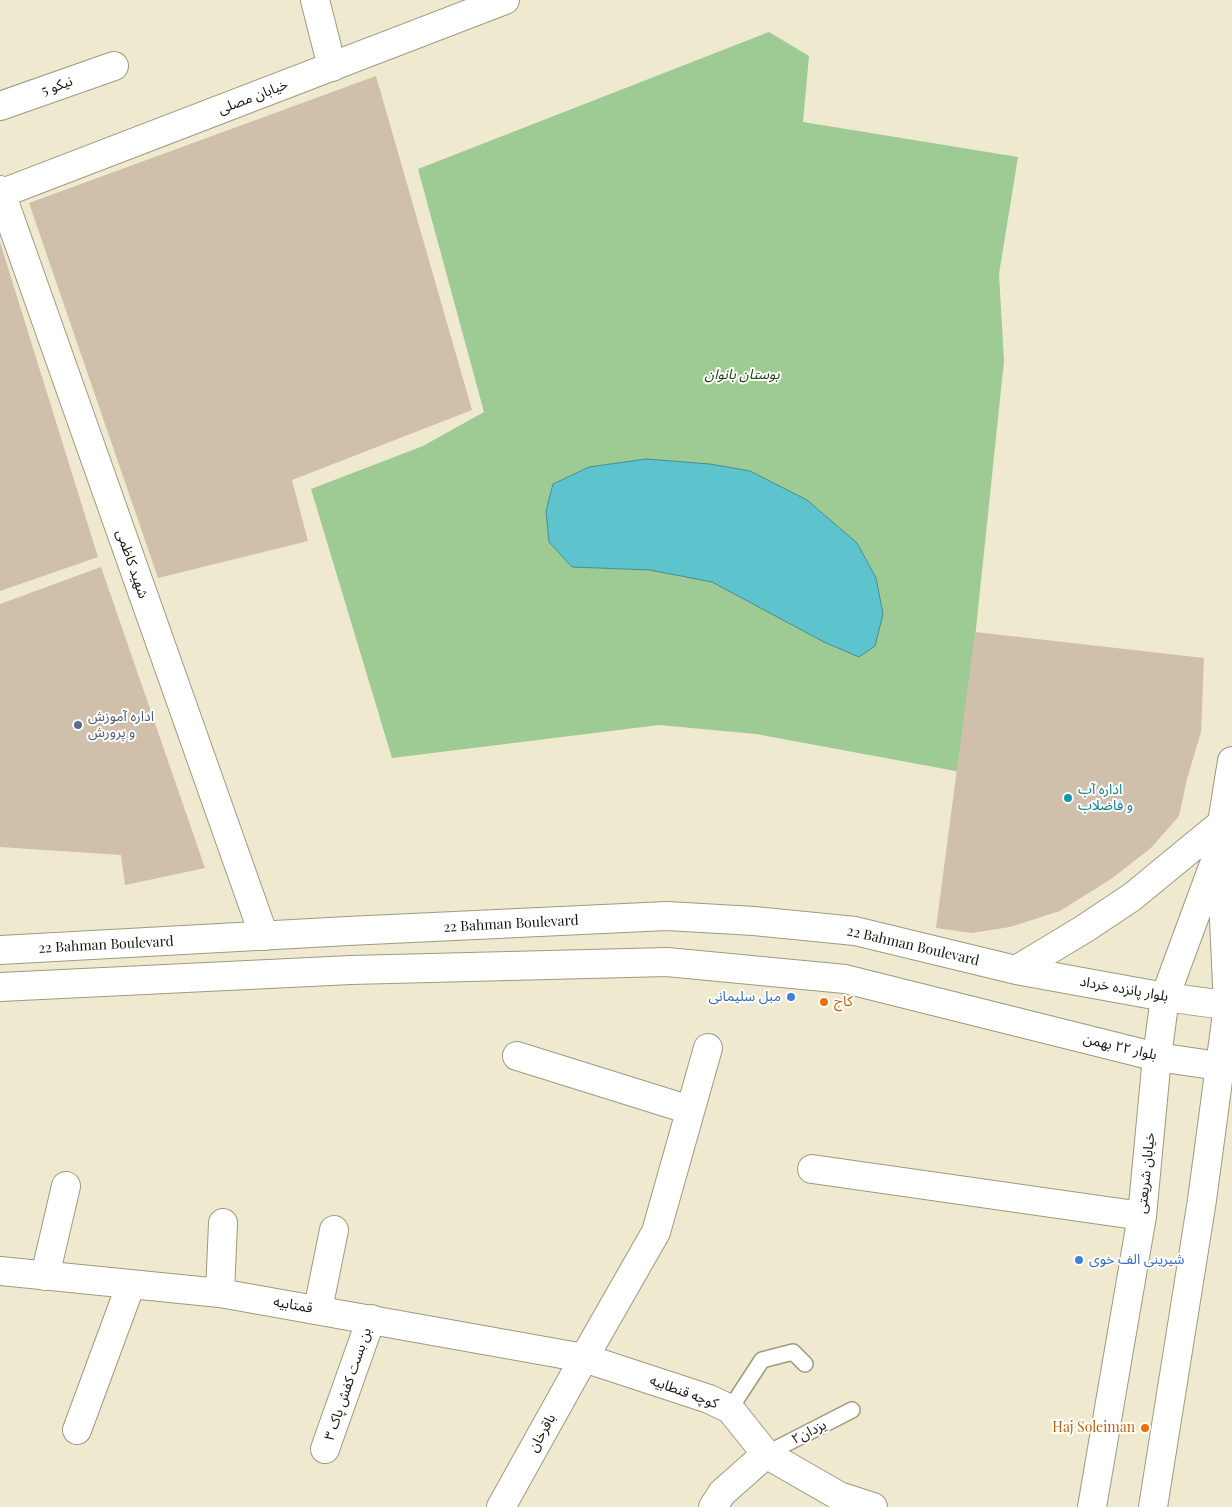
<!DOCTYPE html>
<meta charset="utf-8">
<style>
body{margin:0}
canvas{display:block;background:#eee9cf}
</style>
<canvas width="1232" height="1507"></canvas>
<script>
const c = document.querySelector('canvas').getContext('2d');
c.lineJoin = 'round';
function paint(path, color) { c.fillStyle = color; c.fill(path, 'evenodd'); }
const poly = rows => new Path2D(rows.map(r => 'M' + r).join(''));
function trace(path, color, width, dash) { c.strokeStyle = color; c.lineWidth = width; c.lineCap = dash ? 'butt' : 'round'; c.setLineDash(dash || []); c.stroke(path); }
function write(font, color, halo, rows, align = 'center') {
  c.font = font + ' "Playfair Display","Noto Sans Arabic",serif'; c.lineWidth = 4; c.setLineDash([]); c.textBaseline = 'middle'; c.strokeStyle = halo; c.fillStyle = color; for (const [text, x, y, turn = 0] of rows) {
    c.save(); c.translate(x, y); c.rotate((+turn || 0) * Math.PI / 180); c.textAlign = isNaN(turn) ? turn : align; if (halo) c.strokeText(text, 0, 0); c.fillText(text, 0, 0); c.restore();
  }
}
const green = poly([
 [769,32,809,56,803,122,1018,157,999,274,1004,361,961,772,756,734,659,725,392,758,311,489,423,446,484,412,418,169]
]);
const water = poly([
 [646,459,710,464,750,471,807,500,857,543,876,578,883,614,875,646,859,657,824,642,712,582,650,570,572,567,549,542,546,511,553,484,589,467,646,459]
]);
const building = poly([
 [376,76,472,410,292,480,308,541,158,578,29,203],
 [0,242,98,557,0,591],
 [101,567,205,868,125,885,121,855,0,847,0,604],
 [975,632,1204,658,1201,732,1187,779,1179,816,1151,848,1111,879,1060,911,1010,927,972,933,936,928]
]);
const lane = poly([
 [730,1409,762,1360,793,1352,805,1364],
 [766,1454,852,1410]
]);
const street = poly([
 [315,0,332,67],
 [0,106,114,66],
 [0,190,264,936],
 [517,1056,690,1110],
 [812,1169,1142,1216],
 [0,1271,220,1293,584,1358,709,1399,730,1409,766,1454,839,1496,873,1507],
 [45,1276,66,1186],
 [220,1293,223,1223],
 [318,1309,334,1230],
 [77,1430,131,1284],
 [325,1449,371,1319],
 [501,1507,584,1358,656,1232,708,1048],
 [713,1507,722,1493,766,1454]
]);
const secondary = poly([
 [0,194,505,0],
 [0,950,348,931,667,916,754,921,855,931,1016,970,1165,997,1232,1006],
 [1016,970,1084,929,1132,897,1222,823],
 [0,987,351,970,667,962,845,979,1157,1057,1219,1066,1232,1066],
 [1092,1507,1142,1216,1157,1057,1165,997,1221,845,1222,823,1232,761],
 [1153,1507,1202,1200,1228,1006,1221,856]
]);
const markers = [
 [78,725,5,"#5c6f8a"],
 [1068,798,5,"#0f9aa8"],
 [791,997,5,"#3f7fe0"],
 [824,1002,5,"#e8710a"],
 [1079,1260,5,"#3f7fe0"],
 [1145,1428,5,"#e8710a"]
];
const streetNames = [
 ["نیکو 5",57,86,-20],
 ["خیابان مصلی",253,97,-21],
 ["شهید کاظمی",132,564,71],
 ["22 Bahman Boulevard",511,924,-3],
 ["22 Bahman Boulevard",106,945,-3],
 ["22 Bahman Boulevard",913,946,13],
 ["بلوار پانزده خرداد",1124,989,10],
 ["بلوار ۲۲ بهمن",1120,1047,13],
 ["خیابان شریعتی",1146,1173,-84],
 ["قمتابیه",293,1305,10],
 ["بن بست کفش پاک ۳",348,1384,-71],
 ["کوچه قنطابیه",684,1392,20],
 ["یزدان۲",809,1432,-27],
 ["باقرخان",542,1433,-61]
];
const parkNames = [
 ["بوستان بانوان",742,375]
];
const serviceNames = [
 ["اداره آموزش",88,717],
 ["و پرورش",88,733]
];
const cultureNames = [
 ["اداره آب",1078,790],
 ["و فاضلاب",1078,806]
];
const shopNames = [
 ["مبل سلیمانی",781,997],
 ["شیرینی الف خوی",1089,1260,"left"]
];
const foodNames = [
 ["کاج",834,1002],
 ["Haj Soleiman",1135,1428,"right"]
];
paint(green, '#9eca94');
paint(water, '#5dc3cd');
trace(water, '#488e93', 1);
paint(building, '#d0bfaa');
trace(lane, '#9e9a81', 18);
trace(street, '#9e9a81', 30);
trace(secondary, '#9e9a81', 30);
trace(lane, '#fff', 15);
trace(street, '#fff', 28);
trace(secondary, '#fff', 28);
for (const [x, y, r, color] of markers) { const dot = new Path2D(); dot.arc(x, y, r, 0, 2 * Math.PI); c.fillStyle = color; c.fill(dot); trace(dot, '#fff', 2); }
write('14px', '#16140b', '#fff', streetNames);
write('italic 14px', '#164409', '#fff', parkNames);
write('14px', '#4e5e75', '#fff', serviceNames, 'left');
write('14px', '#0d838f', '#fff', cultureNames, 'left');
write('14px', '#366cbe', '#fff', shopNames, 'right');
write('14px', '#c56008', '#fff', foodNames, 'left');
</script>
